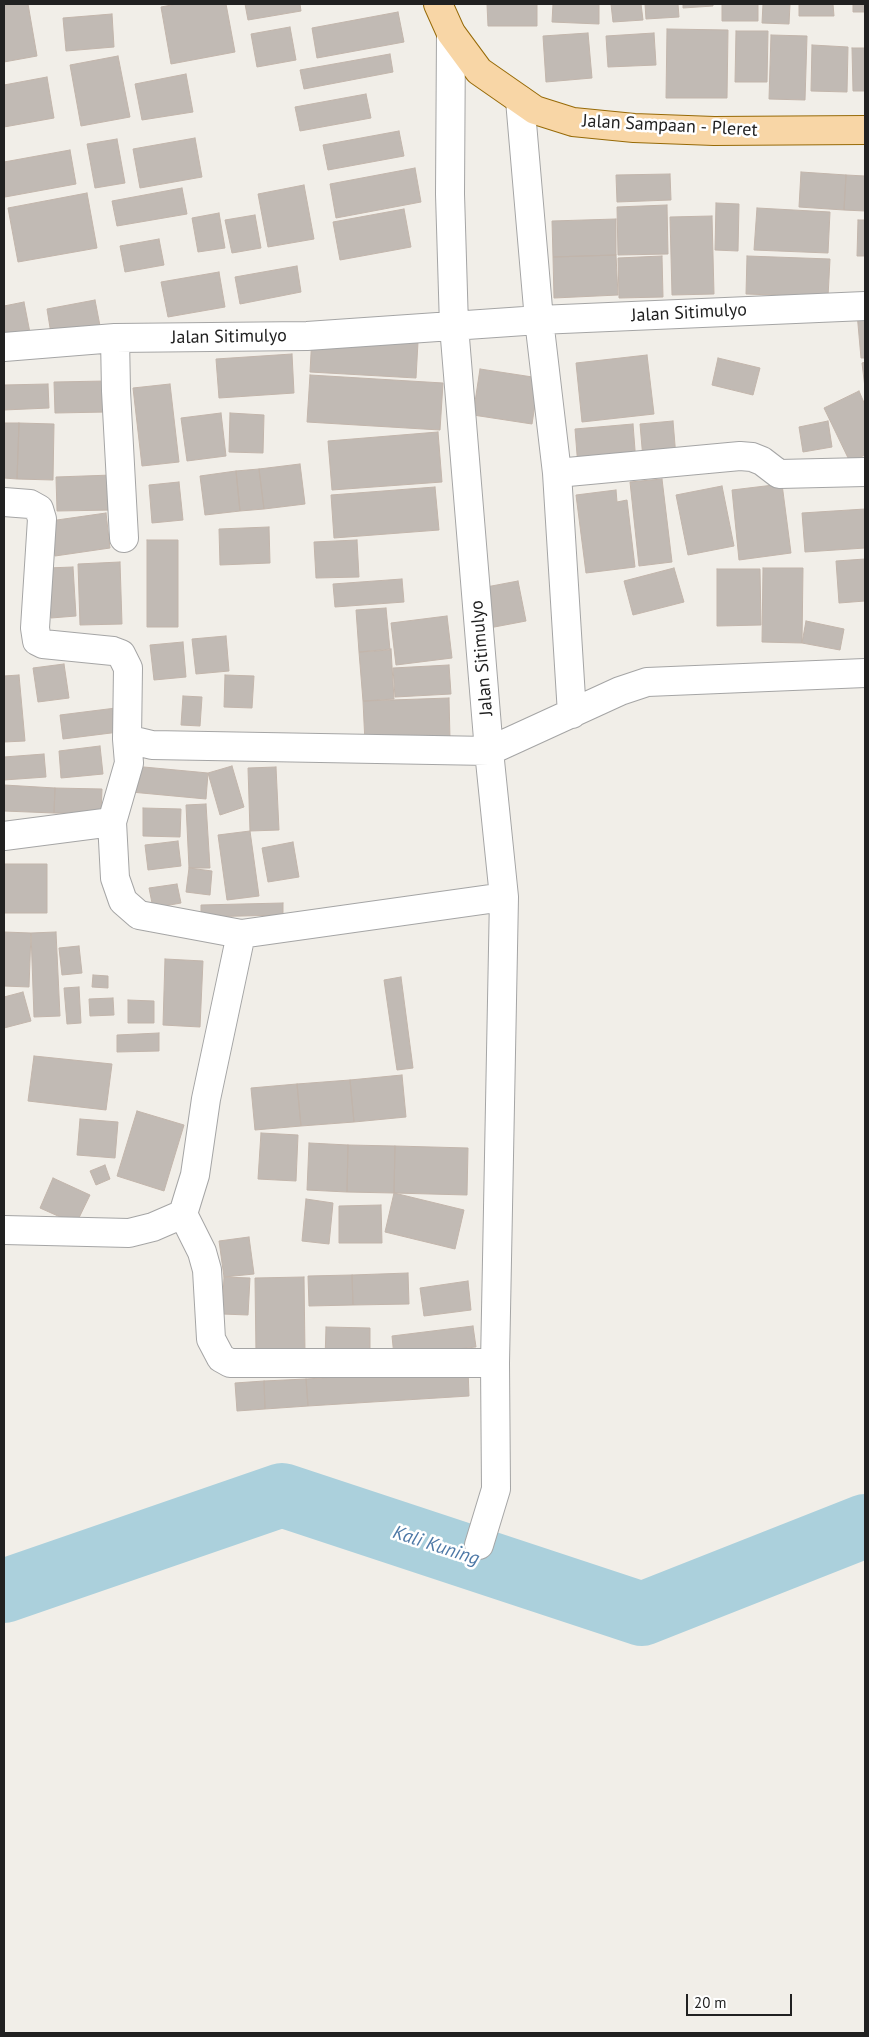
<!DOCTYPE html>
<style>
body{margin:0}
#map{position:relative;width:869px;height:2037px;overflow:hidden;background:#f1eee8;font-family:"PT Sans",sans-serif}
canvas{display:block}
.frame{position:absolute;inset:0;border:5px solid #212121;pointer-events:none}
.scale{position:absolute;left:686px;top:1994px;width:106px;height:22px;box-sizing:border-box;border:2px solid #212121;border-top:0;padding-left:6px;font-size:15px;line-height:18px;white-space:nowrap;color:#212121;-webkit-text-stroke:4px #fff;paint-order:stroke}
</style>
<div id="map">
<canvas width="869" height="2037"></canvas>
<div class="frame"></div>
<div class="scale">20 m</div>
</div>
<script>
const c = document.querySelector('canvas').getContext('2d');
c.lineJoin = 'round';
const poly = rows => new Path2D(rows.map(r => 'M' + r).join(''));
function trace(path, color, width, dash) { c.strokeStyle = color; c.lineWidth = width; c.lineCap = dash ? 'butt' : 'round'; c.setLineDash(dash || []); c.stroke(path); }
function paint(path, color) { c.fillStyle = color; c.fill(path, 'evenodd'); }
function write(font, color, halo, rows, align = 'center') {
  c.font = font + ' "PT Sans",sans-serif'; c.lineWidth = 5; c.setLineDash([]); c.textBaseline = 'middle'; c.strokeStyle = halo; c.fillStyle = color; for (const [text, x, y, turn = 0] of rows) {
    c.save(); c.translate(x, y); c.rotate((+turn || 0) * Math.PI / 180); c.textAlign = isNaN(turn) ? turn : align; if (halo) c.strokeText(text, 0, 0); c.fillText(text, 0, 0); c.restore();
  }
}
const river = poly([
 [4,1591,282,1495,642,1614,865,1526]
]);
const building = poly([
 [28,4,37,56,4,62,4,5,28,4],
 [177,4,226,4,235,52,171,64,161,7,177,4],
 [245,4,300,4,301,11,248,20,245,4],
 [487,4,537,4,537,26,488,26,487,4],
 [553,4,599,4,599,24,552,22,553,4],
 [611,4,641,4,643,20,613,22,611,4],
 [645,4,678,4,679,17,646,19,645,4],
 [683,4,713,4,713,6,683,8,683,4],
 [722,4,758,4,758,21,722,21,722,4],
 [763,4,790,4,789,24,762,23,763,4],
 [799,4,833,4,834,16,799,16,799,4],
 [853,4,865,4,865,12,853,12,853,4],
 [398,12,404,42,317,58,312,28,398,12],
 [112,14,114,47,66,51,63,18,112,14],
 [290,27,296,60,257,67,251,34,290,27],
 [667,29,728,30,727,98,666,98,667,29],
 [736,31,768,31,767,82,735,82,736,31],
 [588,33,592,78,546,82,543,36,588,33],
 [654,33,656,65,608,67,606,36,654,33],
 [771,35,807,36,805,100,769,99,771,35],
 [812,45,848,47,847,92,811,91,812,45],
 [852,48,865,48,865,91,853,91,852,48],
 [390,54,393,72,304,89,300,70,390,54],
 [118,56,130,117,81,126,70,65,118,56],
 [186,74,193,112,142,120,135,84,186,74],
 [47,77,54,118,4,127,4,85,47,77],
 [366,94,371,118,300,131,295,107,366,94],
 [399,131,404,156,328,170,323,145,399,131],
 [195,138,202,177,140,188,133,149,195,138],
 [117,139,125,183,95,188,87,144,117,139],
 [70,150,76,184,5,197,4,162,70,150],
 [415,168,421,202,336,218,330,184,415,168],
 [801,172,846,175,844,210,799,207,801,172],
 [670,174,671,200,617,202,616,175,670,174],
 [846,175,865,176,865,211,844,210,846,175],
 [304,185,314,239,268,247,258,194,304,185],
 [182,188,187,214,117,226,112,201,182,188],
 [87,193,97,248,18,262,8,208,87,193],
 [716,203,739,204,738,251,715,250,716,203],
 [667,205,668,254,618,255,617,207,667,205],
 [757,208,830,212,828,253,754,250,757,208],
 [404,209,411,247,340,260,333,222,404,209],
 [219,213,225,248,198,252,192,218,219,213],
 [255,215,261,248,232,253,225,220,255,215],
 [712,216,714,294,672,295,670,217,712,216],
 [616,219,616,255,553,257,552,221,616,219],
 [858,220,865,220,865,256,857,256,858,220],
 [159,239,164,265,125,272,120,246,159,239],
 [616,255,618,295,554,298,553,257,616,255],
 [662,256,663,297,619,298,618,258,662,256],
 [747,256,830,259,828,297,746,294,747,256],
 [297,266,301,292,240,304,235,277,297,266],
 [219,272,225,307,168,317,161,282,219,272],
 [95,300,101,331,52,340,47,309,95,300],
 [24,302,31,338,4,343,4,306,24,302],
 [865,312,865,358,861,358,857,313,865,312],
 [312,336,418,342,416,378,310,372,312,336],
 [292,354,294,393,219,398,216,359,292,354],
 [647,355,654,414,582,422,576,363,647,355],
 [718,358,760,368,753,395,712,385,718,358],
 [865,362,865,388,862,363,865,362],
 [480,369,539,378,532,424,473,415,480,369],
 [310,375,443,383,440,430,307,422,310,375],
 [106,381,107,412,55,413,54,382,106,381],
 [48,384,49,408,4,410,4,385,48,384],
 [170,384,179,462,142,466,133,388,170,384],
 [859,391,865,405,865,455,850,462,824,408,859,391],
 [221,413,226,456,187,461,181,418,221,413],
 [230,413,264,415,263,453,229,452,230,413],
 [673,421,676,457,643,459,640,424,673,421],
 [828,421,832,447,803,452,799,427,828,421],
 [4,423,19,423,17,479,4,478,4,423],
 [19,423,54,424,53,480,17,479,19,423],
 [633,424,636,463,578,467,575,429,633,424],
 [438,432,442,482,332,490,328,441,438,432],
 [300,464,305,504,264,509,259,469,300,464],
 [259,469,264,509,240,511,236,471,259,469],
 [236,471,240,511,205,515,200,476,236,471],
 [112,475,113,510,57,511,56,477,112,475],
 [662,479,672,562,639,566,630,482,662,479],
 [179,482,183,520,152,523,149,485,179,482],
 [782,484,791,553,739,560,732,490,782,484],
 [722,486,734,546,688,555,676,495,722,486],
 [435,487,439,530,334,538,331,495,435,487],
 [616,490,617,502,627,500,635,567,586,573,576,495,616,490],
 [865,509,865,548,805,552,802,513,865,509],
 [106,513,110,548,55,556,50,521,106,513],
 [269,527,270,563,220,565,219,529,269,527],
 [147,540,178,540,178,627,147,627,147,540],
 [357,540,359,577,316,578,314,542,357,540],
 [865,559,865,601,839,603,836,561,865,559],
 [120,562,122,624,80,625,78,564,120,562],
 [73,567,76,616,51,618,47,568,73,567],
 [674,568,684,602,633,615,624,581,674,568],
 [763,568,803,568,802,643,762,642,763,568],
 [717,569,760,569,761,625,717,626,717,569],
 [402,579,404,602,335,607,333,584,402,579],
 [518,581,526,621,489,628,481,588,518,581],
 [386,608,390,650,359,652,356,610,386,608],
 [447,616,452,658,396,665,391,623,447,616],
 [806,621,844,629,840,650,802,643,806,621],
 [226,636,229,671,196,674,192,639,226,636],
 [183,642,186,677,154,680,150,645,183,642],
 [391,649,394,699,363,701,359,652,391,649],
 [64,664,69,698,38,702,33,668,64,664],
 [449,665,451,694,395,697,393,668,449,665],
 [19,675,25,741,4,742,4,676,19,675],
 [225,675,254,676,252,708,224,707,225,675],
 [183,696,202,697,200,726,181,725,183,696],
 [449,698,450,739,365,743,363,701,449,698],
 [116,708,119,732,63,739,60,715,116,708],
 [100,746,103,774,61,778,59,751,100,746],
 [44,754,46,777,4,780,4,757,44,754],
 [133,766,208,773,206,799,131,792,133,766],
 [232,766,244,807,220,815,208,773,232,766],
 [276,767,279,830,250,831,248,768,276,767],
 [4,785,55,788,54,813,4,811,4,785],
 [55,788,102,789,101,814,54,813,55,788],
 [206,804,210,868,189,868,186,805,206,804],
 [143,808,181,809,180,837,143,836,143,808],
 [250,831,259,896,227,900,218,835,250,831],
 [178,841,181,866,148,870,145,845,178,841],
 [293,842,299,877,268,882,262,848,293,842],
 [4,864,47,864,47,913,4,913,4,864],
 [189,868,212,871,210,895,186,892,189,868],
 [177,884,181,903,153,908,149,888,177,884],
 [283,903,283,915,201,917,201,905,283,903],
 [4,932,31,933,29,987,4,986,4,932],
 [56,932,60,1016,34,1017,31,933,56,932],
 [79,946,82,973,62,975,59,948,79,946],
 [165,959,203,961,200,1027,163,1025,165,959],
 [93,975,108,976,108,988,92,987,93,975],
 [401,977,413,1068,397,1070,384,980,401,977],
 [79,987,81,1023,67,1024,64,988,79,987],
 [23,992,31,1021,4,1028,4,997,23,992],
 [113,998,114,1015,90,1016,89,999,113,998],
 [128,1000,154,1001,154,1023,128,1023,128,1000],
 [159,1033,159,1051,117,1052,117,1035,159,1033],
 [34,1056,112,1064,106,1110,28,1101,34,1056],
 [402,1075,406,1117,354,1122,350,1080,402,1075],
 [350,1080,354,1122,301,1126,297,1084,350,1080],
 [297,1084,301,1126,255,1130,251,1088,297,1084],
 [137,1111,184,1125,164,1191,117,1176,137,1111],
 [80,1119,118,1122,115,1158,77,1155,80,1119],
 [261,1133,298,1135,296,1181,258,1179,261,1133],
 [309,1143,348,1145,347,1192,307,1190,309,1143],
 [348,1145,395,1146,394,1193,347,1192,348,1145],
 [395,1146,468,1148,467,1195,394,1193,395,1146],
 [105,1165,110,1179,96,1185,90,1171,105,1165],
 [53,1178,90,1195,76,1224,40,1208,53,1178],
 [394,1193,464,1210,455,1249,385,1232,394,1193],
 [306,1199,333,1203,329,1244,302,1241,306,1199],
 [381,1205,382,1243,339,1243,339,1206,381,1205],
 [249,1237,254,1274,224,1277,219,1241,249,1237],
 [408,1273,409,1304,353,1305,352,1275,408,1273],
 [352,1275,353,1305,309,1306,308,1276,352,1275],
 [224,1277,250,1278,248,1315,222,1314,224,1277],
 [304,1277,305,1353,256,1354,255,1278,304,1277],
 [468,1281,471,1310,424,1316,420,1288,468,1281],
 [473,1326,476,1347,394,1356,392,1336,473,1326],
 [326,1327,370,1328,370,1362,325,1360,326,1327],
 [468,1369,469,1396,308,1406,306,1379,468,1369],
 [306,1379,308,1406,265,1409,264,1381,306,1379],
 [264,1381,265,1409,237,1411,235,1383,264,1381]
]);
const minor = poly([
 [520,100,539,320,557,473,572,714],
 [115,338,116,391,124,538],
 [4,347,115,338,307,336,539,320,865,306],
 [557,473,740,456,752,457,762,461,779,474,865,472],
 [4,502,30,504,39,509,42,519,35,628,37,641,43,644,113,651,121,654,128,668,127,739],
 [4,836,112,822],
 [241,934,504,897,489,751,454,326,450,194,451,33],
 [183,1214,202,1252,207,1270,211,1339,221,1358,230,1363,495,1363],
 [4,1230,129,1233,153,1227,183,1214,195,1175,206,1099,241,934,139,915,123,901,115,878,112,822,129,763,127,739,152,745,489,751,620,691,647,682,865,673],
 [479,1545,496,1489,495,1363,504,897]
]);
const major = poly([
 [438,4,451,33,479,71,535,110,573,122,634,128,714,131,865,130]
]);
const streetNames = [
 ["Jalan Sampaan - Pleret",670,126,3],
 ["Jalan Sitimulyo",689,313,-3],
 ["Jalan Sitimulyo",229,337,-1],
 ["Jalan Sitimulyo",482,658,-95]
];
const waterNames = [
 ["Kali Kuning",436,1546,18]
];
trace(river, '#abd0dc', 64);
paint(building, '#c1bab4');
trace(building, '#c2b5ab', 1);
trace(minor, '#a5a5a5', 30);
trace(major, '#976a07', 30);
trace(minor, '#fff', 28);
trace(major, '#f8d6a6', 28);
write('18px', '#212121', '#fff', streetNames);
write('italic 19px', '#4d78a6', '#fff', waterNames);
</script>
